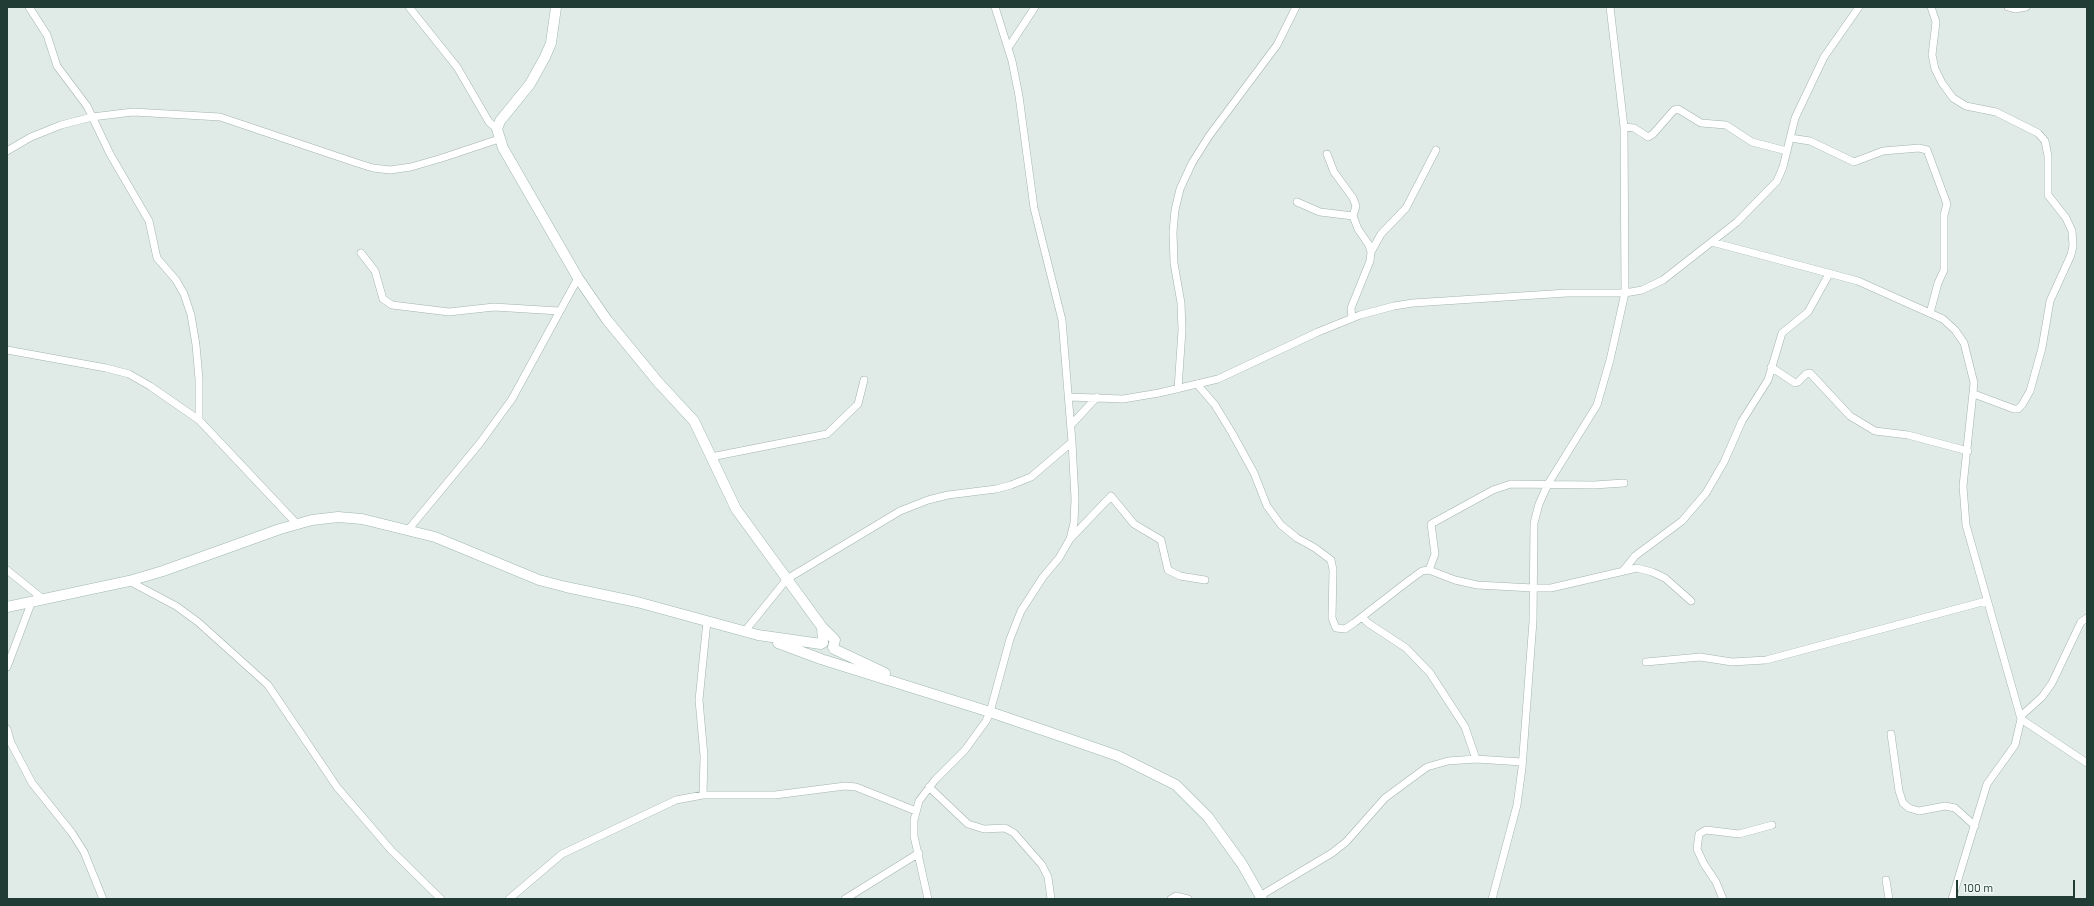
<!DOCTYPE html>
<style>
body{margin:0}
#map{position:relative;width:2094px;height:906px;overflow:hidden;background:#e0ebe7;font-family:Barlow,sans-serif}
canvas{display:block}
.frame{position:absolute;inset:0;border:8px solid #213c35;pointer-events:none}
.scale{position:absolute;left:1956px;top:880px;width:119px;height:18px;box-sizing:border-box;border:2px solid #213c35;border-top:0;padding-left:5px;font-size:12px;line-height:14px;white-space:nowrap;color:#213c35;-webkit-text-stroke:3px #f0f8f4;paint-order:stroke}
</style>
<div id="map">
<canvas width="2094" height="906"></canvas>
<div class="frame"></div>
<div class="scale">100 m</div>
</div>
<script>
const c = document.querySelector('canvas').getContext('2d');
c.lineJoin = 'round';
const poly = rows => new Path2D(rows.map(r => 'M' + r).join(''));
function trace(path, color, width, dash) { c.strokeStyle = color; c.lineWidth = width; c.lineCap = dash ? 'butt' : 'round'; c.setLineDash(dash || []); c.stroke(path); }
const street = poly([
 [29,7,47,35,57,66,87,106,110,154,149,221,157,258,176,280,184,294,191,315,196,345,199,379,199,420],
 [409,7,457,67,489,122,497,129],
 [1931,7,1936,22,1932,55,1935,69,1942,83,1953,98,1966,106,1996,112,2038,133,2045,141,2048,156,2048,195,2066,218,2072,231,2073,246,2071,255,2050,301,2042,348,2030,391,2022,405,2018,409,2014,409,1974,394],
 [2008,7,2015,9,2026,7],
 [1008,48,1035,7],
 [1624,127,1634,128,1648,137,1653,134,1674,110,1678,109,1701,123,1726,125,1752,142,1787,151],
 [1790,138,1810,141,1854,162,1883,151,1919,148,1927,150,1947,204,1944,215,1944,270,1938,283,1930,313],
 [7,151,31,137,61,125,92,117,133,112,220,117,357,163,373,168,390,170,411,167,442,158,499,139],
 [1327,154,1334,172,1353,198,1356,206,1353,216,1358,229,1369,245,1371,252,1370,261,1351,308,1352,318],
 [1297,202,1320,212,1353,216],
 [1712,242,1858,281,1943,319,1955,330,1964,343,1974,383,1963,486,1966,525,2021,719,2015,745,1987,784,1952,899],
 [1371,252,1381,234,1406,208,1436,150],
 [361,253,375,271,383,299,392,305,449,312,494,307,559,311],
 [7,350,106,368,129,374,150,386,199,420,297,524],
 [1771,367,1795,383,1798,382,1806,374,1810,373,1850,416,1875,431,1908,435,1968,451],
 [1197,384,1215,405,1232,433,1254,473,1267,506,1281,525,1297,538,1315,548,1331,560,1333,570,1332,618,1336,628,1345,629,1354,623,1407,582,1422,571,1429,570,1455,580,1477,585,1533,588,1551,588,1637,568,1652,572,1665,578,1691,601],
 [1178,389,1182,330,1181,303,1174,263,1173,232,1175,210,1180,189,1192,163,1209,136,1277,45,1296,7],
 [1069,397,1123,399,1159,393,1218,379,1318,332,1360,315,1394,306,1413,303,1567,293,1625,293,1642,290,1663,280,1737,222,1777,181,1783,167,1795,118,1824,57,1859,7],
 [1071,425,1097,397],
 [711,457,827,434,858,404,864,380],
 [408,530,480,443,512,399,578,278],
 [1070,539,1111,496,1134,524,1161,540,1168,570,1180,576,1205,580],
 [7,570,43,599],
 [1429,570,1435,554,1431,524,1493,490,1511,484,1594,485,1624,483],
 [1623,571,1635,556,1682,521,1706,493,1724,462,1742,421,1768,380,1782,333,1808,312,1829,274],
 [129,581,176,606,198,622,268,685,337,787,391,850,441,899],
 [1362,617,1368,623,1406,648,1430,673,1465,727,1476,759],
 [745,631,787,579,900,511,928,500,948,495,996,489,1011,485,1031,477,1072,442],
 [1646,662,1700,657,1732,662,1766,660,1986,601],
 [7,667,32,601],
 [2021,716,2042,697,2052,683,2081,622,2087,618],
 [2021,719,2087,763],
 [7,729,11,743,32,783,72,833,84,852,103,899],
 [1891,734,1899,791,1903,803,1909,808,1919,811,1945,806,1955,808,1975,826],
 [929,787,968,824,984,829,1005,828,1014,833,1042,865,1048,877,1051,899],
 [703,795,704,756,699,700,707,621],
 [1886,880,1889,899],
 [1260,896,1332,853,1346,842,1385,798,1427,767,1448,761,1476,759,1522,762],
 [509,899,562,854,676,800,703,795,775,795,845,786,856,787,916,811],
 [845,899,919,853],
 [928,899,914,836,914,820,919,801,935,780,965,750,986,721,990,712,1010,639,1021,611,1043,577,1059,558,1070,539,1074,523,1075,499,1072,442,1062,320,1034,208,1019,96,1012,61,995,7],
 [1171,899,1176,896,1188,899],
 [1492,899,1517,805,1522,768,1533,621,1534,523,1539,504,1548,484,1597,405,1610,360,1625,293,1624,127,1610,7],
 [1723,899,1716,882,1704,864,1697,849,1699,834,1706,830,1739,834,1772,825]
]);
const secondary = poly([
 [556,7,551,43,545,57,530,84,500,121,497,129,503,148,578,278,607,320,658,382,694,421,736,509,822,627,823,643],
 [7,607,129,581,163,571,280,529,312,520,338,517,362,519,435,537,539,580,566,587,637,602,758,635,821,644],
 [822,627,835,640,833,647],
 [778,643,821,659],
 [834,649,885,673],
 [824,660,990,712,1072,740,1118,756,1176,785,1208,817,1242,864,1262,899]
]);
trace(street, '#a3b3ae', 8);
trace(secondary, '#9fb7af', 11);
trace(street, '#fff', 7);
trace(secondary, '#fff', 10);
</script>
